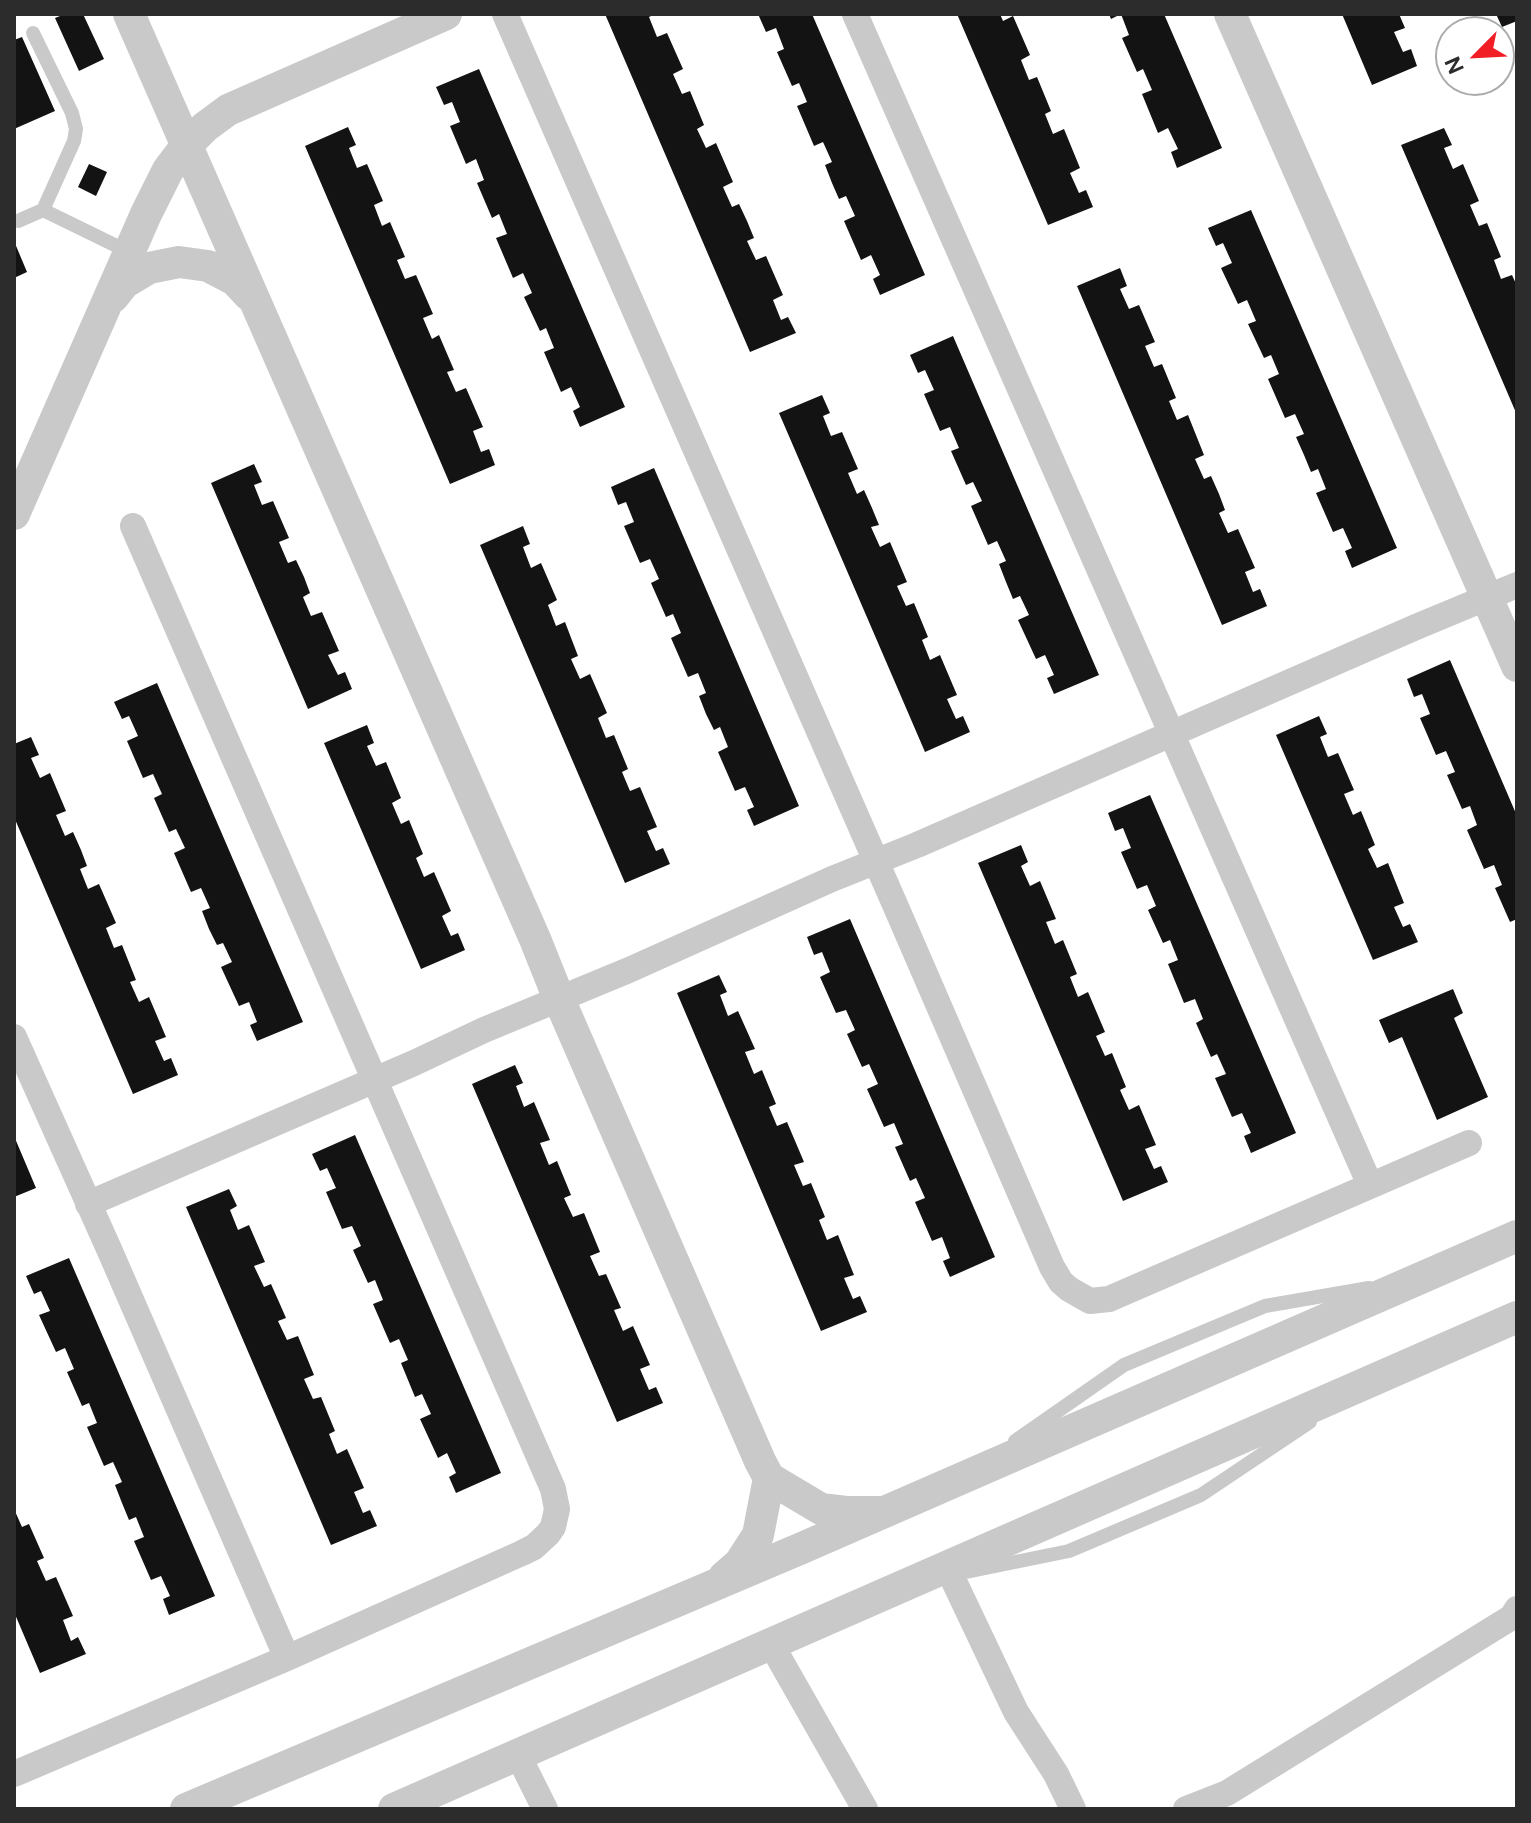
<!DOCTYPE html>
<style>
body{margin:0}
#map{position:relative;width:1531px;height:1823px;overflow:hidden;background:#fff;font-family:"DM Sans",sans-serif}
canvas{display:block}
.frame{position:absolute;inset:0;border:16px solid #2c2c2c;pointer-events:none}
.north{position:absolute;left:1435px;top:16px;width:80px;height:80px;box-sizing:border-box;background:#fff;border:2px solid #ababab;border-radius:50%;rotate:246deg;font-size:22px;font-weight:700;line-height:32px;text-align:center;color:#2c2c2c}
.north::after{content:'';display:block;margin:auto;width:28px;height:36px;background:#f21e26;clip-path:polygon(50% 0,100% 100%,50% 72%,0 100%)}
</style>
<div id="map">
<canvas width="1531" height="1823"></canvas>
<div class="frame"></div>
<div class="north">N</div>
</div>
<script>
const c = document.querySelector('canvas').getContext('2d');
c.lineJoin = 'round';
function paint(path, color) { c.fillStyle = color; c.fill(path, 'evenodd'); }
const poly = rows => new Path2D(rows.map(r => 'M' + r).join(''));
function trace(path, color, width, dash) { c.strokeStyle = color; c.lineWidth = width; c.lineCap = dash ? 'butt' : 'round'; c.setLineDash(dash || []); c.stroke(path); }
const building = poly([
 [65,14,83,14,104,59,79,71,55,18],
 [605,14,655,14,649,17,657,37,667,33,683,69,673,74,682,94,690,91,704,125,697,129,706,148,716,143,733,182,723,187,732,207,739,204,747,221,754,238,747,241,756,260,766,256,783,295,773,300,781,320,788,317,796,333,750,352],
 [758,14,812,14,925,275,880,295,873,279,880,275,871,255,861,260,844,221,855,216,846,196,839,199,832,183,825,165,832,162,823,142,814,146,797,106,807,102,799,83,792,86,777,52,784,49,776,28,766,32],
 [957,14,1000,14,1003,21,1013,16,1030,55,1021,60,1029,80,1037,77,1051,111,1045,114,1053,134,1064,129,1080,168,1070,173,1079,193,1086,190,1093,207,1048,225],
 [1109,14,1164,14,1222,148,1177,168,1171,152,1178,149,1168,128,1158,133,1142,94,1152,90,1143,69,1137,72,1122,38,1129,35,1121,14,1111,19],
 [1342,14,1399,14,1405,28,1394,32,1403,52,1411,49,1417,66,1372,85],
 [1496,14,1517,14,1517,21,1502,27],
 [22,37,55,111,14,129,14,40],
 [479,69,625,407,580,427,573,411,580,407,571,387,561,392,544,352,554,348,546,328,540,331,524,297,532,293,523,273,513,278,496,238,507,234,499,214,492,218,477,183,484,180,476,159,466,164,450,126,460,122,452,102,444,105,436,87],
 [348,127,356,145,349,148,357,168,367,164,383,201,374,205,382,226,390,222,405,257,397,260,405,279,416,275,433,314,423,318,432,339,439,335,454,370,447,372,456,392,466,388,483,427,473,431,481,452,489,449,495,465,450,484,305,146],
 [1444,128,1452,145,1444,148,1453,169,1463,164,1479,201,1470,205,1479,226,1487,223,1501,257,1494,260,1501,279,1512,275,1517,286,1517,415,1401,145],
 [89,164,107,172,96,196,78,187],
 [1251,210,1397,548,1352,568,1345,551,1352,548,1343,528,1333,532,1316,493,1326,489,1318,469,1311,472,1304,455,1296,437,1304,434,1295,414,1285,418,1268,379,1279,374,1271,355,1264,358,1248,324,1256,321,1247,300,1238,304,1221,268,1232,263,1223,243,1216,246,1208,228],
 [14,241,27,272,14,278],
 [1120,268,1127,286,1120,289,1129,309,1139,305,1155,342,1145,346,1154,367,1162,364,1176,398,1169,401,1177,420,1188,415,1204,455,1195,459,1204,479,1211,476,1219,494,1225,510,1219,513,1228,533,1238,529,1255,568,1245,572,1253,592,1260,589,1267,606,1222,625,1077,286],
 [953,336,1099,675,1054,694,1047,678,1054,675,1045,655,1036,659,1018,620,1029,615,1020,596,1013,599,1006,582,999,564,1006,561,997,541,988,545,971,506,982,501,973,482,966,485,951,451,959,448,950,427,940,431,924,394,934,390,925,370,918,373,910,355],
 [822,395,830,413,823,416,831,436,842,432,858,469,848,473,857,494,864,490,872,508,879,525,871,527,880,547,890,542,907,582,897,586,906,606,914,603,928,637,922,640,930,660,940,655,957,695,947,699,956,719,963,716,970,732,925,752,779,413],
 [254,464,262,482,254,485,262,505,273,501,289,538,279,542,288,563,296,560,304,577,310,593,303,597,311,616,322,612,339,651,328,655,338,675,345,672,352,689,308,709,211,483],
 [654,468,799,806,754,826,747,810,754,807,745,787,735,791,718,752,728,747,720,727,714,730,706,714,699,696,706,693,698,673,688,677,671,638,681,633,673,614,666,617,651,583,659,579,650,559,640,563,624,526,634,522,626,502,618,505,611,487],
 [523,526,530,544,523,547,531,568,541,563,557,600,548,605,556,626,565,622,578,656,571,659,580,679,590,674,607,713,598,718,606,738,614,735,628,769,622,772,630,791,640,787,657,827,647,831,656,851,663,848,670,864,625,883,480,545],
 [1450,660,1517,816,1517,919,1510,922,1495,888,1502,885,1494,865,1484,869,1467,830,1477,825,1470,806,1462,809,1447,775,1455,772,1446,751,1436,755,1420,718,1430,714,1422,694,1414,697,1407,679],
 [157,683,303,1022,257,1041,250,1025,257,1022,249,1002,239,1006,221,967,232,962,223,943,217,945,209,929,202,911,210,908,201,888,191,892,174,853,185,848,176,829,169,832,154,798,162,794,153,774,143,778,127,741,138,736,129,716,122,719,114,702],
 [1319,716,1327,734,1320,737,1328,757,1338,753,1354,790,1344,794,1353,815,1361,811,1375,845,1368,849,1377,868,1388,863,1404,903,1394,907,1403,927,1410,924,1418,942,1373,960,1276,735],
 [367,725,374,743,367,746,376,766,386,762,401,798,392,803,401,824,409,820,423,854,416,858,424,877,434,872,451,911,442,916,451,936,458,933,465,950,421,969,324,743],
 [31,737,39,755,31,758,40,778,50,773,66,811,56,815,65,836,73,832,81,850,87,866,80,869,88,889,99,884,116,923,106,928,114,948,122,945,136,980,130,982,139,1002,149,997,166,1037,155,1041,164,1061,171,1058,178,1075,133,1094,14,817,14,744],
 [1150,795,1296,1133,1251,1153,1244,1136,1251,1133,1242,1113,1232,1117,1215,1078,1226,1074,1217,1054,1211,1057,1196,1023,1203,1019,1195,999,1184,1003,1168,964,1178,960,1170,940,1163,943,1148,910,1156,906,1147,885,1137,889,1121,852,1131,848,1123,828,1115,831,1108,813],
 [1021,845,1028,862,1021,866,1030,886,1040,881,1056,919,1046,922,1055,944,1063,940,1077,974,1070,977,1078,997,1088,992,1105,1032,1096,1036,1105,1056,1112,1053,1126,1087,1120,1090,1129,1110,1139,1105,1156,1145,1145,1149,1154,1169,1161,1166,1168,1182,1123,1201,978,863],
 [850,919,995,1257,950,1277,943,1261,950,1258,942,1237,932,1241,915,1202,925,1198,916,1178,910,1181,895,1147,903,1144,894,1123,884,1127,867,1089,878,1084,869,1064,862,1067,847,1034,855,1030,846,1010,836,1013,820,977,830,972,822,952,814,955,807,937],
 [719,975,727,992,720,995,728,1016,738,1011,755,1049,745,1052,754,1074,762,1070,776,1104,769,1107,777,1126,787,1122,804,1162,794,1165,803,1186,811,1183,825,1217,819,1220,827,1240,838,1235,854,1275,844,1278,853,1299,860,1296,867,1312,821,1331,677,993],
 [1453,989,1463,1013,1454,1018,1488,1097,1437,1120,1402,1037,1389,1043,1379,1020],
 [515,1065,523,1083,516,1086,524,1107,534,1102,550,1140,540,1143,549,1165,557,1161,571,1195,564,1198,573,1217,584,1213,600,1252,590,1256,599,1276,606,1274,621,1308,614,1310,623,1331,633,1326,650,1365,640,1369,649,1390,656,1387,663,1403,617,1422,472,1084],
 [355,1135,501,1473,456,1493,449,1477,456,1473,447,1453,438,1458,420,1419,431,1414,422,1394,415,1397,401,1363,408,1360,399,1339,390,1343,373,1304,383,1300,375,1280,368,1283,353,1250,361,1246,352,1226,342,1229,326,1192,336,1188,327,1168,320,1171,312,1154],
 [14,1136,36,1188,14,1197],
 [229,1189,237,1206,230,1210,238,1230,249,1225,265,1262,254,1266,264,1287,271,1284,279,1302,286,1318,278,1321,287,1340,298,1336,314,1375,304,1379,313,1399,321,1397,335,1431,329,1434,337,1454,347,1449,364,1488,354,1492,363,1513,370,1510,377,1526,331,1545,186,1207],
 [69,1258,215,1596,169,1615,163,1599,170,1596,161,1576,151,1580,134,1541,144,1537,136,1517,129,1520,122,1503,115,1485,122,1482,113,1462,104,1466,87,1427,97,1423,89,1403,82,1406,67,1372,74,1369,65,1348,56,1352,39,1315,50,1311,41,1291,34,1294,26,1276],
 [14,1509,22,1527,29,1524,44,1558,37,1561,46,1581,56,1577,73,1616,63,1620,71,1641,78,1637,86,1654,40,1673,14,1612]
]);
const service = poly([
 [43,210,129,252],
 [18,221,43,210,74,141,76,129,72,113,33,33],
 [1015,1441,1124,1365,1265,1306,1369,1288],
 [966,1572,1069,1551,1201,1495,1310,1422]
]);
const minor = poly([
 [505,14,896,907,1052,1267,1061,1282,1069,1289,1090,1301,1109,1299,1469,1143],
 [855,14,1370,1185],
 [14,1037,109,1249,287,1658],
 [88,1204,414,1063,484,1030,629,970,832,879,917,845,1416,627,1517,585],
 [951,1575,1016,1712,1056,1774,1073,1809],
 [771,1644,865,1809],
 [518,1755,545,1809],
 [14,1774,287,1658,522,1553,534,1547,548,1534,553,1527,557,1509,553,1489,133,526],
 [1186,1809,1227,1793,1512,1617,1517,1609]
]);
const tertiary = poly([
 [129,14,535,939,559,999,760,1461,769,1478,821,1509,846,1512,883,1512],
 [1230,14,1517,666],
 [113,297,124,283,149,268,179,262,208,266,235,280,249,295],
 [14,514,146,214,168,170,187,145,205,127,228,110,446,14],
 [724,1577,740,1563,758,1535,769,1478],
 [186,1809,802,1548,1517,1236],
 [394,1809,1517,1317]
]);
paint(building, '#131313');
trace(service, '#c9c9c9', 14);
trace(minor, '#c9c9c9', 26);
trace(tertiary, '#c9c9c9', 32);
</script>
